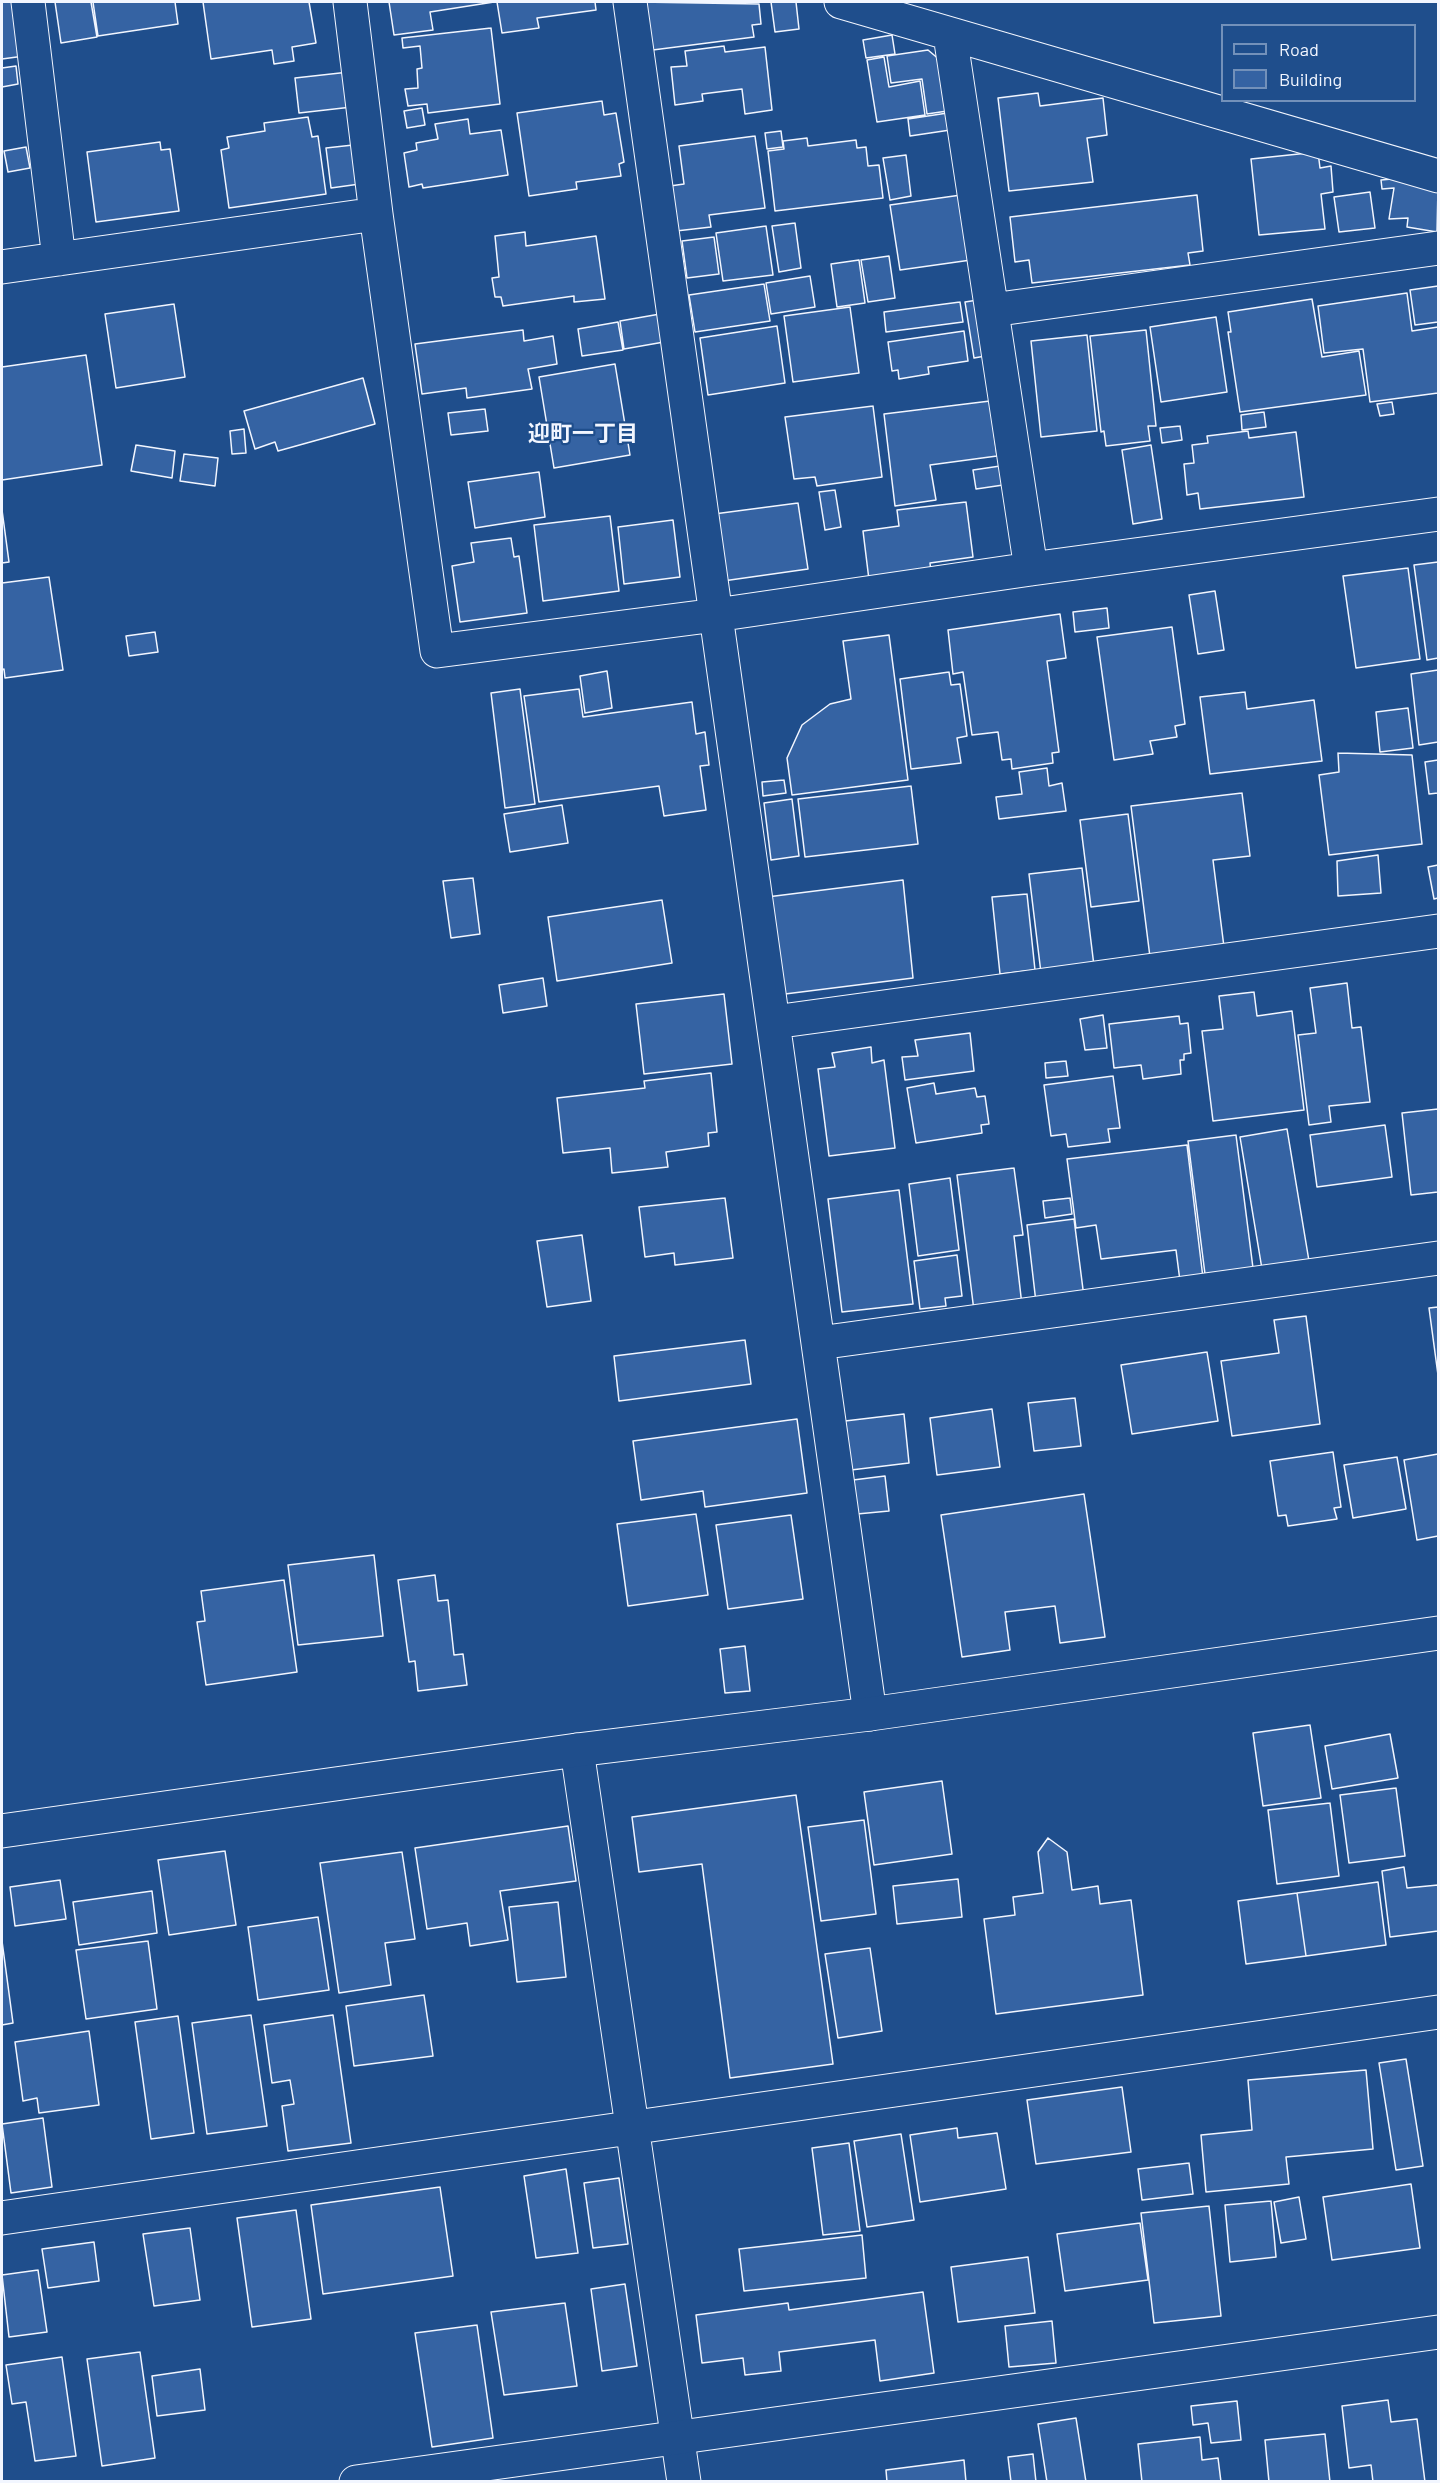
<!DOCTYPE html>
<meta charset="utf-8">
<style>
body{margin:0}
#map{position:relative;width:1440px;height:2483px;overflow:hidden;background:#1f4e8c;font-family:Barlow,sans-serif}
canvas{display:block}
.frame{position:absolute;inset:0;border:3px solid #f2f6ff;pointer-events:none}
.legend{position:absolute;left:1221px;top:24px;width:195px;height:78px;box-sizing:border-box;background:#1f4e8c;border:2px solid #7391ba;margin:0;padding:8px 10px;list-style:none;font-size:18px;color:#f2f6ff}
.legend li{display:flex;align-items:center;gap:12px;height:30px}
.legend b{width:30px;border:2px solid #7391ba}
</style>
<div id="map">
<canvas width="1440" height="2483"></canvas>
<div class="frame"></div>
<ul class="legend">
<li><b style="height:8px;background:#1f4e8c"></b>Road</li>
<li><b style="height:16px;background:#3563a3"></b>Building</li>
</ul>
</div>
<script>
const c = document.querySelector('canvas').getContext('2d');
c.lineJoin = 'round';
function paint(path, color) { c.fillStyle = color; c.fill(path, 'evenodd'); }
const poly = rows => new Path2D(rows.map(r => 'M' + r).join(''));
function trace(path, color, width, dash) { c.strokeStyle = color; c.lineWidth = width; c.lineCap = dash ? 'butt' : 'round'; c.setLineDash(dash || []); c.stroke(path); }
function write(font, color, halo, rows, align = 'center') {
  c.font = font + ' Barlow,"Noto Sans JP",sans-serif'; c.lineWidth = 4.5; c.setLineDash([]); c.textBaseline = 'middle'; c.strokeStyle = halo; c.fillStyle = color; for (const [text, x, y, turn = 0] of rows) {
    c.save(); c.translate(x, y); c.rotate((+turn || 0) * Math.PI / 180); c.textAlign = isNaN(turn) ? turn : align; if (halo) c.strokeText(text, 0, 0); c.fillText(text, 0, 0); c.restore();
  }
}
const building = poly([
 [2,2,33,2,39,54,2,59,2,2],
 [55,2,91,2,97,37,61,43,55,2],
 [93,2,175,2,178,24,98,36,93,2],
 [203,2,309,2,316,43,292,47,294,61,274,64,272,50,211,59,203,2],
 [389,2,494,2,430,12,433,30,394,35,389,2],
 [497,2,595,2,596,10,537,18,539,28,502,33,497,2],
 [639,2,759,4,761,24,752,25,754,37,645,51,639,2],
 [771,2,796,2,799,29,775,32,771,2],
 [491,28,500,104,428,113,427,104,408,106,405,89,418,88,417,69,422,68,420,46,403,48,402,38,491,28],
 [892,35,895,54,866,58,863,40,892,35],
 [724,46,725,52,765,47,772,110,745,114,742,89,702,94,703,101,675,105,671,67,687,66,685,51,724,46],
 [928,50,947,66,954,110,927,114,922,79,891,83,887,56,928,50],
 [884,57,889,87,920,81,925,115,877,122,867,60,884,57],
 [16,66,18,84,2,87,2,68,16,66],
 [349,72,352,107,299,113,295,78,349,72],
 [1038,93,1040,106,1103,98,1107,135,1087,138,1093,182,1009,191,998,98,1038,93],
 [602,101,604,115,616,113,624,162,619,164,621,176,576,182,577,189,529,196,517,113,602,101],
 [422,108,425,125,407,128,404,111,422,108],
 [954,112,957,129,910,136,908,119,954,112],
 [308,117,312,137,318,136,326,194,229,208,221,150,229,148,227,137,265,131,264,123,308,117],
 [468,119,470,134,501,130,508,175,423,188,422,184,409,187,404,153,417,150,416,143,438,139,435,124,468,119],
 [781,131,783,147,767,149,765,133,781,131],
 [755,136,765,208,709,215,711,227,676,231,670,186,684,184,679,146,755,136],
 [807,138,808,146,856,140,857,148,866,147,868,166,879,165,883,198,775,211,768,151,784,149,783,141,807,138],
 [160,142,161,150,170,149,179,211,96,222,87,152,160,142],
 [362,144,367,183,331,188,326,148,362,144],
 [26,147,30,168,8,172,4,151,26,147],
 [1318,152,1320,168,1331,166,1333,192,1321,194,1325,229,1259,235,1251,159,1318,152],
 [906,155,911,196,890,200,883,158,906,155],
 [1403,178,1438,188,1437,232,1407,227,1408,218,1389,219,1394,188,1382,189,1381,180,1403,178],
 [1370,192,1375,228,1339,232,1334,197,1370,192],
 [961,195,971,260,900,270,890,205,961,195],
 [1197,195,1203,251,1188,253,1190,265,1032,283,1029,260,1015,262,1010,217,1197,195],
 [795,223,801,268,779,272,772,226,795,223],
 [766,226,773,275,723,281,716,233,766,226],
 [525,232,526,246,596,236,605,299,574,302,574,296,503,306,501,297,495,297,492,278,499,277,495,236,525,232],
 [714,237,719,274,687,278,682,241,714,237],
 [889,256,895,298,868,302,861,260,889,256],
 [859,260,865,303,837,307,831,264,859,260],
 [810,276,815,307,771,314,766,283,810,276],
 [764,284,770,321,695,332,689,295,764,284],
 [1438,286,1438,322,1415,325,1410,290,1438,286],
 [1407,293,1412,331,1438,327,1438,393,1370,402,1363,349,1324,353,1318,306,1407,293],
 [984,299,991,355,974,358,965,302,984,299],
 [1312,299,1322,357,1359,351,1366,395,1240,412,1228,332,1231,332,1228,312,1312,299],
 [960,302,963,322,886,332,884,312,960,302],
 [174,304,185,377,116,388,105,314,174,304],
 [850,307,859,373,793,382,784,316,850,307],
 [660,314,664,342,624,349,620,321,660,314],
 [1216,317,1227,392,1161,402,1150,327,1216,317],
 [618,322,623,350,582,356,578,329,618,322],
 [777,326,785,383,708,395,700,338,777,326],
 [523,330,524,341,553,336,557,364,528,369,532,389,467,398,466,388,422,394,415,344,523,330],
 [1146,330,1156,426,1148,426,1150,441,1106,446,1104,431,1101,432,1090,336,1146,330],
 [964,331,968,361,928,367,929,374,899,379,898,370,892,371,888,342,964,331],
 [1087,335,1097,431,1041,437,1031,341,1087,335],
 [86,355,102,465,2,480,2,367,86,355],
 [615,364,630,455,554,468,539,377,615,364],
 [363,378,375,424,278,451,275,442,255,449,244,411,363,378],
 [990,401,997,456,930,465,936,500,895,506,884,414,990,401],
 [1392,402,1394,414,1380,416,1377,404,1392,402],
 [873,406,882,477,817,486,815,477,794,479,785,417,873,406],
 [485,409,488,431,451,435,448,413,485,409],
 [1264,412,1266,427,1242,430,1241,415,1264,412],
 [1180,426,1182,440,1162,443,1160,428,1180,426],
 [244,429,246,453,232,454,230,431,244,429],
 [1248,431,1249,438,1296,432,1304,497,1200,509,1198,493,1187,495,1184,464,1194,463,1192,445,1208,443,1207,436,1248,431],
 [136,445,175,451,172,478,131,471,136,445],
 [1151,445,1162,519,1133,524,1122,450,1151,445],
 [184,454,218,458,215,486,180,481,184,454],
 [1007,465,1010,484,976,489,973,470,1007,465],
 [539,472,545,517,475,528,468,482,539,472],
 [835,490,841,527,825,530,819,492,835,490],
 [966,502,973,557,930,563,932,581,870,588,863,531,899,526,897,510,966,502],
 [798,503,808,569,723,581,714,514,798,503],
 [2,510,9,562,2,563,2,510],
 [610,516,619,591,543,601,534,525,610,516],
 [673,520,680,577,624,584,618,527,673,520],
 [511,538,514,557,519,556,527,613,460,622,452,566,474,562,471,543,511,538],
 [1438,562,1438,658,1427,660,1414,565,1438,562],
 [1408,568,1420,659,1356,668,1343,576,1408,568],
 [49,577,63,670,5,678,4,669,2,670,2,583,49,577],
 [1215,591,1224,650,1198,654,1189,595,1215,591],
 [1107,608,1109,628,1075,632,1073,612,1107,608],
 [1060,614,1066,658,1047,661,1059,752,1052,753,1053,763,1012,769,1011,759,1002,760,998,732,972,735,963,672,953,674,948,630,1060,614],
 [1172,627,1185,724,1175,726,1177,737,1150,741,1153,754,1114,760,1097,637,1172,627],
 [155,632,158,652,129,656,126,636,155,632],
 [889,635,908,780,792,795,787,758,802,725,830,704,851,699,843,641,889,635],
 [1438,670,1438,742,1419,745,1411,674,1438,670],
 [607,671,612,708,585,713,580,676,607,671],
 [949,672,951,685,960,684,967,736,957,738,961,763,911,769,900,679,949,672],
 [520,689,535,804,505,808,491,693,520,689],
 [579,689,583,717,692,702,696,734,705,732,709,765,700,766,706,810,664,816,659,786,539,802,524,696,579,689],
 [1245,692,1247,709,1314,700,1322,761,1210,774,1200,697,1245,692],
 [1408,708,1413,748,1380,752,1376,712,1408,708],
 [1338,753,1412,755,1422,844,1329,855,1319,775,1339,772,1338,753],
 [1438,760,1438,793,1429,794,1425,762,1438,760],
 [1047,768,1049,786,1062,783,1066,811,999,819,996,797,1022,794,1019,772,1047,768],
 [784,780,786,793,763,796,762,782,784,780],
 [911,786,918,844,805,857,798,799,911,786],
 [1242,793,1250,856,1213,860,1225,955,1151,965,1131,806,1242,793],
 [792,799,799,856,771,860,764,803,792,799],
 [562,805,568,843,510,852,504,814,562,805],
 [1128,814,1139,901,1091,907,1080,820,1128,814],
 [1378,855,1381,893,1338,896,1337,861,1378,855],
 [1438,865,1438,898,1434,899,1428,867,1438,865],
 [1082,868,1094,966,1041,973,1029,874,1082,868],
 [473,878,480,934,451,938,443,881,473,878],
 [903,880,913,978,777,995,767,897,903,880],
 [1027,894,1035,970,1000,974,992,897,1027,894],
 [662,900,672,963,557,981,548,917,662,900],
 [543,978,547,1006,503,1013,499,985,543,978],
 [1347,983,1352,1028,1361,1027,1370,1102,1329,1106,1331,1122,1309,1125,1298,1035,1316,1033,1310,988,1347,983],
 [1254,992,1257,1016,1292,1011,1304,1110,1213,1121,1202,1031,1223,1029,1219,996,1254,992],
 [724,994,732,1064,644,1074,636,1004,724,994],
 [1103,1015,1107,1048,1085,1050,1080,1019,1103,1015],
 [1179,1016,1180,1024,1188,1023,1191,1053,1184,1054,1184,1060,1180,1060,1181,1074,1143,1079,1141,1065,1114,1068,1109,1024,1179,1016],
 [970,1033,974,1071,905,1080,902,1057,918,1056,915,1040,970,1033],
 [871,1047,872,1063,884,1060,895,1148,829,1156,818,1069,835,1067,832,1053,871,1047],
 [1066,1061,1068,1076,1046,1078,1045,1063,1066,1061],
 [711,1073,717,1132,708,1133,709,1146,666,1152,668,1167,612,1173,610,1148,563,1153,557,1098,645,1088,644,1081,711,1073],
 [1113,1076,1120,1128,1108,1129,1110,1142,1068,1147,1066,1134,1051,1136,1044,1085,1113,1076],
 [934,1083,936,1094,975,1088,977,1097,985,1096,989,1124,981,1125,982,1133,916,1143,907,1088,934,1083],
 [1438,1109,1438,1192,1411,1195,1402,1113,1438,1109],
 [1385,1125,1392,1177,1317,1187,1310,1135,1385,1125],
 [1287,1129,1309,1261,1262,1269,1240,1137,1287,1129],
 [1236,1135,1253,1268,1205,1274,1188,1141,1236,1135],
 [1187,1145,1203,1278,1180,1281,1176,1250,1101,1259,1096,1225,1076,1228,1067,1159,1187,1145],
 [1014,1168,1023,1235,1014,1236,1023,1314,975,1319,957,1175,1014,1168],
 [950,1178,959,1250,918,1256,909,1184,950,1178],
 [899,1190,913,1304,842,1312,828,1199,899,1190],
 [725,1198,733,1258,675,1265,674,1253,645,1257,639,1207,725,1198],
 [1070,1198,1072,1214,1045,1218,1043,1201,1070,1198],
 [1074,1219,1085,1305,1037,1311,1027,1225,1074,1219],
 [582,1235,591,1301,547,1307,537,1241,582,1235],
 [957,1255,962,1296,945,1298,946,1306,920,1309,914,1261,957,1255],
 [1438,1307,1438,1375,1429,1308,1438,1307],
 [1306,1316,1320,1424,1232,1436,1221,1361,1279,1353,1274,1320,1306,1316],
 [745,1340,751,1384,619,1401,614,1356,745,1340],
 [1207,1352,1218,1421,1132,1434,1121,1365,1207,1352],
 [1075,1398,1081,1446,1034,1451,1028,1403,1075,1398],
 [992,1409,1000,1467,937,1475,930,1418,992,1409],
 [904,1414,909,1463,851,1470,845,1421,904,1414],
 [797,1419,807,1493,705,1507,703,1491,641,1500,633,1441,797,1419],
 [1333,1452,1341,1507,1334,1508,1337,1519,1288,1526,1286,1515,1278,1516,1270,1461,1333,1452],
 [1438,1454,1438,1536,1417,1540,1404,1460,1438,1454],
 [1397,1457,1406,1509,1353,1518,1344,1465,1397,1457],
 [885,1476,889,1511,857,1514,853,1480,885,1476],
 [1084,1494,1105,1637,1060,1643,1055,1606,1005,1612,1010,1650,962,1657,941,1515,1084,1494],
 [696,1514,708,1595,628,1606,617,1524,696,1514],
 [791,1515,803,1599,728,1609,716,1525,791,1515],
 [374,1555,383,1636,298,1645,288,1565,374,1555],
 [435,1575,438,1601,448,1600,454,1655,463,1654,467,1685,418,1691,415,1661,409,1662,398,1580,435,1575],
 [284,1580,297,1672,206,1685,197,1622,205,1621,201,1591,284,1580],
 [745,1646,750,1691,725,1693,720,1649,745,1646],
 [1310,1725,1321,1798,1263,1806,1253,1733,1310,1725],
 [1390,1734,1398,1778,1332,1789,1325,1746,1390,1734],
 [942,1781,952,1854,874,1865,864,1792,942,1781],
 [1396,1788,1405,1856,1349,1863,1340,1795,1396,1788],
 [796,1795,833,2064,730,2078,702,1864,639,1872,632,1817,796,1795],
 [1330,1803,1339,1876,1277,1884,1268,1810,1330,1803],
 [864,1820,876,1914,821,1921,808,1827,864,1820],
 [568,1826,576,1881,500,1891,508,1940,470,1946,467,1923,427,1929,415,1848,568,1826],
 [1048,1838,1067,1852,1072,1890,1098,1886,1100,1904,1131,1900,1143,1995,996,2014,984,1919,1015,1915,1013,1897,1043,1893,1038,1852,1048,1838],
 [225,1851,236,1925,169,1935,158,1860,225,1851],
 [402,1852,415,1939,385,1943,391,1985,339,1993,320,1863,402,1852],
 [1404,1867,1407,1888,1438,1885,1438,1931,1390,1937,1382,1871,1404,1867],
 [958,1879,962,1917,897,1924,893,1886,958,1879],
 [60,1880,66,1919,15,1926,10,1887,60,1880],
 [1378,1882,1386,1945,1306,1956,1297,1893,1378,1882],
 [152,1891,157,1933,79,1945,73,1902,152,1891],
 [1297,1893,1306,1956,1246,1964,1238,1901,1297,1893],
 [558,1902,566,1977,517,1982,509,1907,558,1902],
 [318,1917,329,1990,258,2000,248,1927,318,1917],
 [2,1941,13,2023,2,2025,2,1941],
 [148,1941,157,2009,86,2019,76,1950,148,1941],
 [870,1948,882,2031,838,2038,825,1954,870,1948],
 [424,1995,433,2056,354,2066,346,2006,424,1995],
 [251,2015,267,2126,207,2134,192,2023,251,2015],
 [333,2015,351,2143,288,2151,282,2106,294,2104,290,2080,272,2083,264,2025,333,2015],
 [178,2016,194,2133,151,2139,135,2022,178,2016],
 [89,2031,99,2105,39,2113,37,2098,23,2101,15,2042,89,2031],
 [1406,2059,1423,2166,1396,2170,1379,2063,1406,2059],
 [1366,2070,1373,2149,1286,2157,1289,2184,1206,2192,1201,2135,1252,2130,1248,2080,1366,2070],
 [1122,2087,1131,2152,1036,2164,1027,2100,1122,2087],
 [43,2118,52,2187,11,2193,2,2124,43,2118],
 [957,2128,958,2138,997,2133,1006,2189,920,2202,910,2135,957,2128],
 [901,2134,914,2220,867,2227,854,2141,901,2134],
 [849,2143,860,2231,823,2235,812,2148,849,2143],
 [1189,2163,1193,2194,1142,2200,1138,2169,1189,2163],
 [566,2169,578,2253,536,2258,524,2176,566,2169],
 [619,2178,628,2244,593,2248,584,2183,619,2178],
 [1411,2184,1420,2248,1332,2260,1323,2197,1411,2184],
 [440,2187,453,2276,323,2294,311,2205,440,2187],
 [1299,2197,1306,2239,1281,2243,1274,2202,1299,2197],
 [1271,2201,1276,2257,1230,2262,1225,2205,1271,2201],
 [1209,2206,1221,2316,1154,2323,1141,2213,1209,2206],
 [296,2210,311,2319,252,2327,237,2218,296,2210],
 [1140,2223,1148,2280,1065,2291,1057,2234,1140,2223],
 [190,2228,200,2300,154,2306,143,2234,190,2228],
 [862,2235,866,2278,744,2291,739,2249,862,2235],
 [94,2242,99,2281,48,2288,42,2249,94,2242],
 [1028,2257,1035,2313,958,2322,951,2267,1028,2257],
 [38,2270,47,2332,9,2337,2,2275,38,2270],
 [625,2284,637,2366,602,2371,591,2289,625,2284],
 [923,2292,934,2373,880,2381,875,2340,779,2352,781,2371,745,2375,743,2358,702,2363,696,2315,788,2303,789,2310,923,2292],
 [565,2303,577,2386,504,2395,491,2312,565,2303],
 [1052,2321,1056,2363,1009,2367,1005,2326,1052,2321],
 [477,2325,493,2438,432,2447,415,2333,477,2325],
 [140,2352,155,2458,102,2466,87,2359,140,2352],
 [62,2357,76,2456,35,2461,26,2402,12,2404,6,2365,62,2357],
 [200,2369,205,2410,157,2416,152,2376,200,2369],
 [1388,2400,1391,2422,1417,2419,1425,2482,1373,2482,1371,2465,1349,2468,1342,2406,1388,2400],
 [1237,2401,1241,2440,1211,2443,1208,2423,1193,2425,1191,2406,1237,2401],
 [1076,2418,1086,2482,1047,2482,1038,2424,1076,2418],
 [1325,2434,1330,2482,1269,2482,1265,2440,1325,2434],
 [1200,2437,1202,2460,1218,2458,1221,2482,1142,2482,1138,2444,1200,2437],
 [1033,2454,1036,2482,1011,2482,1008,2457,1033,2454],
 [964,2460,966,2482,887,2482,886,2470,964,2460]
]);
const minor = poly([
 [28,2,59,259],
 [350,2,376,214,437,651,716,615,1031,569,1438,514],
 [630,2,870,1714],
 [841,2,1438,176],
 [950,35,1031,569],
 [2,267,376,214],
 [992,310,1438,248],
 [774,1022,1438,931],
 [819,1343,1438,1258],
 [577,1750,684,2482],
 [2,2218,1438,2012]
]);
const tertiary = poly([
 [2,1831,577,1750,870,1714,1438,1633],
 [356,2482,1438,2332]
]);
const neighbourhoodNames = [
 ["迎町一丁目",583,434]
];
paint(building, '#3563a3');
trace(building, '#f2f6ff', 1.5);
trace(minor, '#f2f6ff', 35);
trace(tertiary, '#f2f6ff', 35);
trace(minor, '#1f4e8c', 33);
trace(tertiary, '#1f4e8c', 33);
write('bold 22px', '#f2f6ff', '#1f4e8c', neighbourhoodNames);
</script>
